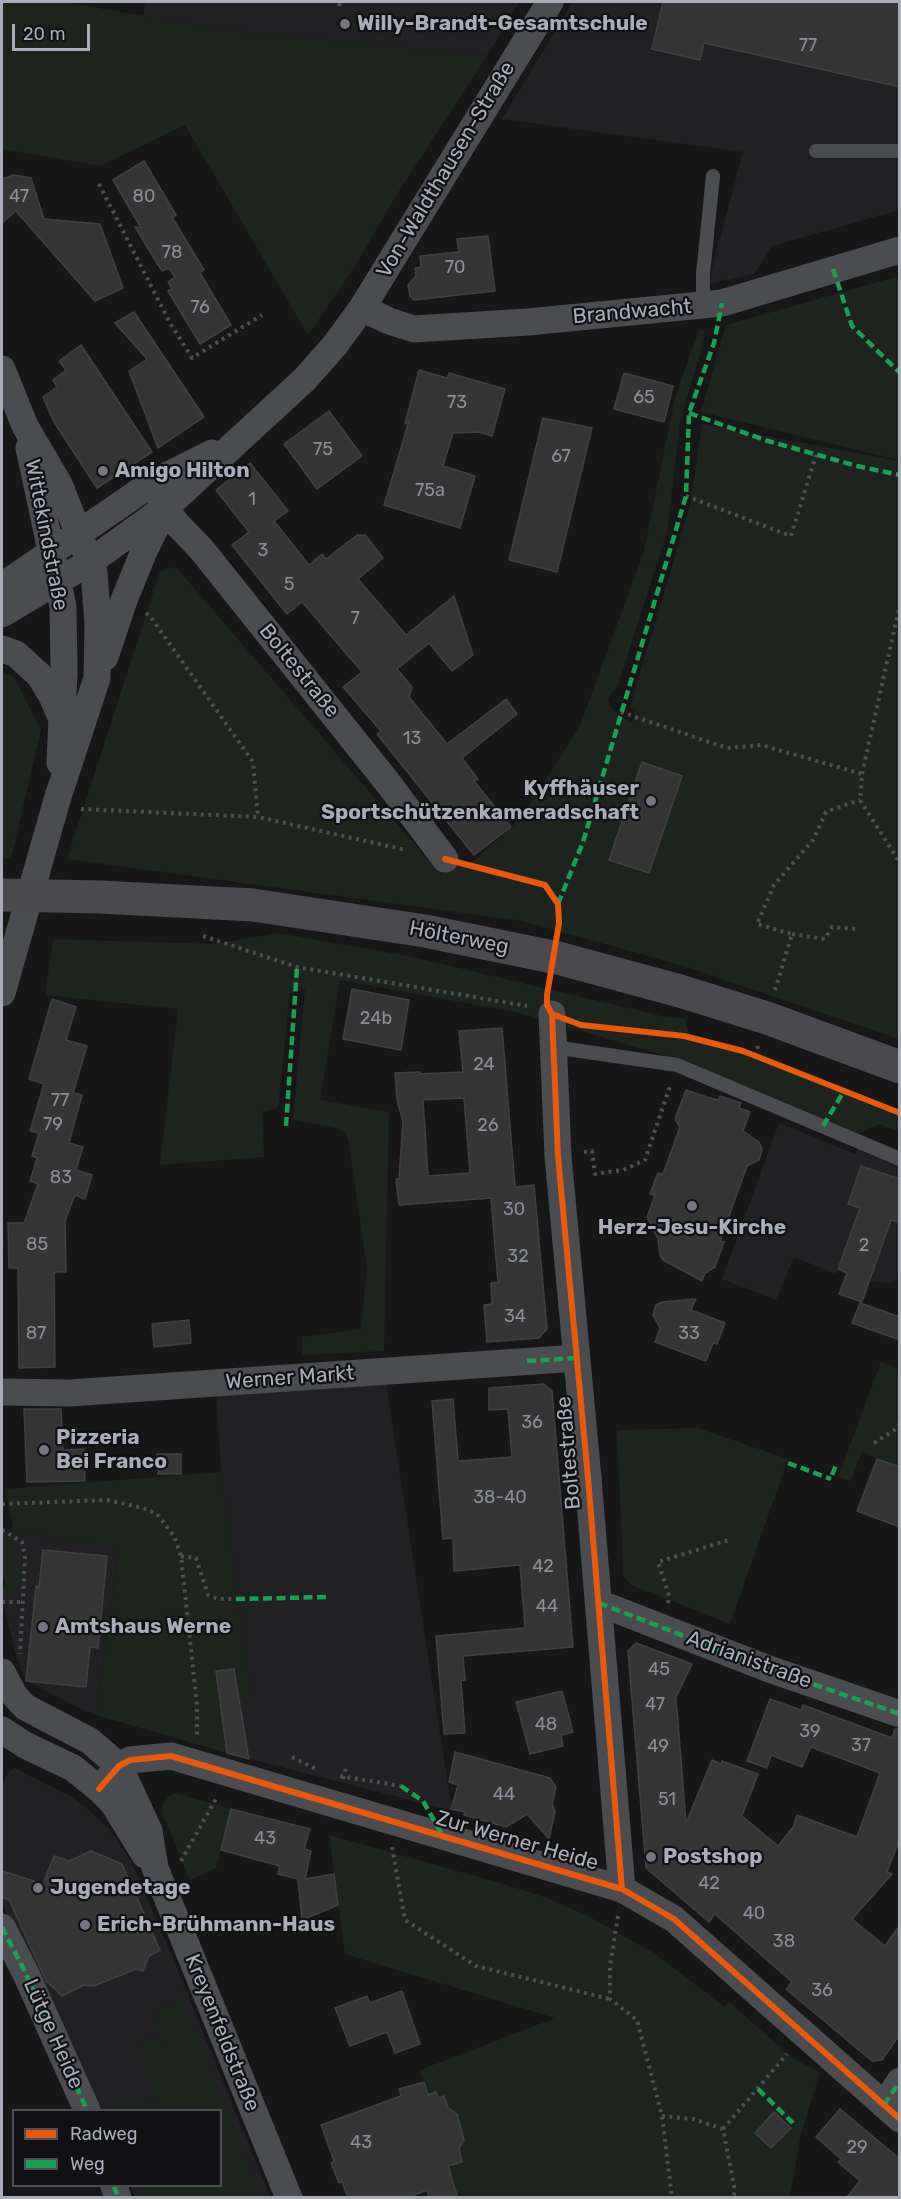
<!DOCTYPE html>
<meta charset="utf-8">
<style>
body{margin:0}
#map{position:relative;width:901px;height:2199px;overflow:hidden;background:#171717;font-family:Rubik,sans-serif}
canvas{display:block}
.frame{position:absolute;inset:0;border:3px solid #a8adb8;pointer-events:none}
.legend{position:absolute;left:12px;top:2109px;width:210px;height:78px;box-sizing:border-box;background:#111113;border:2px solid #4d4f55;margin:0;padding:8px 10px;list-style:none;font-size:18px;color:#a8adb8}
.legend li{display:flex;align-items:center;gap:12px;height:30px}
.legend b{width:30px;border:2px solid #4d4f55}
.scale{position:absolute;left:12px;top:24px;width:78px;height:27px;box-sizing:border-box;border:3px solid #a8adb8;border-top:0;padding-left:8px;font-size:18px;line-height:21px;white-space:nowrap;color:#a8adb8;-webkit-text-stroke:4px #111113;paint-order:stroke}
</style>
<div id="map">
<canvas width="901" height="2199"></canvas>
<div class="frame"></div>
<ul class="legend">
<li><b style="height:8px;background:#e8590c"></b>Radweg</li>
<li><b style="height:8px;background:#1a9f57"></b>Weg</li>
</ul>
<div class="scale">20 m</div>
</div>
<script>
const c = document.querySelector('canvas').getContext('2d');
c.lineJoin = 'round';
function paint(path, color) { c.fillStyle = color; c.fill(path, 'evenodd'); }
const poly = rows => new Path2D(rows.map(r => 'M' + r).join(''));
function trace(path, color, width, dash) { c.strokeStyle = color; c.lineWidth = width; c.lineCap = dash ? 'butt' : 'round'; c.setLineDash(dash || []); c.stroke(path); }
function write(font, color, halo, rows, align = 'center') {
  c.font = font + ' Rubik,sans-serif'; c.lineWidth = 4.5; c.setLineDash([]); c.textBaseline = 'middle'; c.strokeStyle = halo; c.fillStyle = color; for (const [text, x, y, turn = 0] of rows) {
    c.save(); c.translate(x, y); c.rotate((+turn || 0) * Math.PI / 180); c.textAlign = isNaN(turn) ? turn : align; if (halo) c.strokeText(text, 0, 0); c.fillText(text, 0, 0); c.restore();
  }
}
const built = poly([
 [145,2,519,2,487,56,226,30,143,17],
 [573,2,899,2,899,210,772,246,754,274,708,284,743,152,502,119],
 [779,1123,855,1154,858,1148,899,1165,899,1279,889,1283,870,1281,838,1269,836,1274,794,1257,776,1300,722,1279],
 [384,1371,452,1811,227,1753,220,1704,251,1694,221,1473,216,1383],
 [13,1527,24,1533,119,1546,96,1715,81,1709,25,1680,15,1652,2,1596,2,1586,6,1585,2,1569,2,1534],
 [15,1768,72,1797,91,1812,109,1829,131,1861,168,1946,270,2197,135,2197,130,2186,220,2186,220,2110,96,2110,2,1903,2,1786,8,1773]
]);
const green = poly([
 [2,2,63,2,226,30,487,56,397,194,354,268,308,335,185,125,100,166,2,149],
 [899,276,899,460,701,412,726,325],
 [699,329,703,330,705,336,680,422,667,532,618,685,608,699,612,709,632,723,636,709,630,707,690,506,702,424,899,461,899,1039,684,966,522,921,67,859,160,571,176,567,433,866,473,862,522,817,580,726,644,551,675,398],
 [2,671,14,677,41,730,11,859,2,859],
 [278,933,408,956,666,1017,685,1019,690,1038,723,1046,899,1116,899,1132,879,1124,856,1135,673,1058,520,1013,340,980,320,1100,389,1112,384,1351,302,1355,302,1337,361,1329,367,1268,348,1139,345,1133,338,1128,293,1120,305,989,290,993,278,1108,262,1112,264,1157,160,1165,178,1009,45,995,53,939,215,944],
 [881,1362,899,1369,899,1467,877,1459,862,1451,851,1481,838,1477],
 [698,1428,788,1459,730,1624,631,1585,624,1577,623,1569,617,1430],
 [221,1472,251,1694,239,1701,227,1753,96,1715,119,1547,24,1533,13,1527,5,1489],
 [2,1540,11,1540,17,1544,19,1550,19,1558,15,1566,20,1572,21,1580,18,1588,11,1594,2,1594,2,1586,6,1585,2,1569],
 [175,1793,231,1809,216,1868,190,1880,162,1812,163,1803,169,1796],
 [329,1835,493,1881,545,1897,588,1916,654,1953,725,2007,729,2002,794,2059,820,2072,800,2138,790,2197,458,2197,448,2166,462,2162,459,2149,464,2140,457,2114,448,2108,444,2096,438,2098,436,2093,428,2095,420,2070,555,2018,345,1954],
 [181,1998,259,2191,261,2197,141,2197,137,2186,220,2186,220,2110,149,2110,147,2104,155,2101,156,2095,136,2045,153,2037,158,2050,165,2047,152,2014],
 [135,2095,140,2107,143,2106,145,2110,107,2110,121,2105,121,2102,127,2097]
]);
const building = poly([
 [663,2,900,2,900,87,704,43,700,60,652,49,663,2],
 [144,161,176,215,172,217,204,270,200,273,231,325,200,344,168,291,172,289,168,282,175,277,169,268,162,271,135,227,141,228,113,180,144,161],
 [14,175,31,178,44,219,100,224,123,288,95,301,16,211,2,223,2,179,14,175],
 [488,236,495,291,414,300,410,296,408,285,416,276,415,268,421,267,420,256,459,252,457,239,488,236],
 [134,312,204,417,158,448,129,371,147,359,115,323,134,312],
 [81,345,152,452,97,488,54,422,43,397,57,387,53,380,66,370,59,361,81,345],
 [419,370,447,378,449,373,505,389,492,436,479,432,453,433,443,466,475,476,460,528,384,505,409,421,405,424,419,370],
 [624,373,673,386,664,422,614,409,624,373],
 [329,411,362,456,317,489,284,444,329,411],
 [543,418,592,428,557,572,509,560,543,418],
 [250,463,288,511,274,521,309,565,322,554,326,559,357,535,365,535,383,558,358,579,406,635,454,596,473,655,452,671,429,643,397,669,412,687,409,697,447,744,506,699,517,714,462,758,478,779,474,781,511,827,474,855,377,734,381,731,343,687,362,672,302,602,287,614,232,545,249,532,216,490,250,463],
 [642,762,682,776,649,873,609,860,642,762],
 [352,989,409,1000,401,1050,343,1039,352,989],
 [52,999,76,1007,66,1040,87,1046,73,1093,82,1095,69,1143,83,1147,76,1170,92,1175,85,1199,75,1195,65,1221,66,1272,54,1272,55,1367,19,1368,18,1268,9,1268,8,1223,24,1223,38,1184,30,1181,37,1158,32,1156,39,1133,30,1131,44,1084,29,1079,52,999],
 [502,1028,515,1187,534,1185,547,1329,539,1338,487,1342,484,1305,492,1304,491,1283,498,1282,491,1198,399,1205,396,1179,399,1179,403,1121,397,1100,395,1073,420,1072,420,1074,463,1072,459,1031,502,1028],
 [464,1098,470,1173,428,1176,423,1100,464,1098],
 [686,1090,707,1097,718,1100,720,1096,741,1103,739,1108,750,1112,743,1131,759,1142,762,1150,759,1160,747,1166,720,1241,724,1242,715,1267,705,1273,702,1281,663,1260,660,1255,658,1239,647,1217,655,1195,650,1194,658,1173,663,1174,680,1127,675,1119,686,1090],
 [861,1166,900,1179,900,1222,891,1220,862,1302,839,1294,847,1273,838,1269,860,1208,848,1204,861,1166],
 [696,1299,691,1310,725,1323,717,1344,713,1343,706,1361,655,1342,660,1328,653,1315,656,1305,662,1302,696,1299],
 [860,1303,900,1317,900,1340,852,1323,860,1303],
 [189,1320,191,1343,154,1347,152,1324,189,1320],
 [544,1384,552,1391,573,1647,463,1656,465,1680,461,1681,465,1733,444,1734,436,1636,525,1628,520,1565,454,1571,453,1538,443,1539,432,1401,453,1399,458,1461,512,1457,508,1409,489,1410,489,1388,544,1384],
 [24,1409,61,1409,63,1450,84,1449,85,1481,27,1482,24,1409],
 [157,1454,181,1454,181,1474,158,1474,157,1454],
 [877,1459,900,1467,900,1527,857,1511,877,1459],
 [43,1550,107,1556,98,1648,90,1647,86,1687,26,1681,36,1586,39,1587,43,1550],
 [636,1643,692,1664,676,1697,686,1823,712,1760,721,1764,722,1761,758,1774,742,1816,778,1846,793,1827,797,1815,857,1837,880,1773,811,1747,802,1767,771,1755,767,1768,747,1761,770,1699,801,1710,803,1705,892,1738,895,1729,900,1729,900,1838,887,1872,892,1874,852,1919,885,1946,900,1925,900,2034,882,2060,872,2061,786,1989,792,1982,715,1914,709,1922,646,1868,628,1651,636,1643],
 [234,1669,249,1759,227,1753,216,1671,234,1669],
 [562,1691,573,1732,561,1735,563,1746,530,1754,516,1702,562,1691],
 [455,1752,550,1778,556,1787,552,1804,555,1811,549,1839,527,1814,506,1827,464,1815,465,1812,451,1809,458,1785,449,1782,455,1752],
 [231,1809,310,1829,304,1849,311,1851,305,1879,334,1874,338,1905,302,1920,298,1879,278,1874,280,1866,221,1850,231,1809],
 [91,1851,122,1864,160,1950,149,1956,143,1971,136,1969,94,1986,84,1985,62,1996,46,1981,9,1900,2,1897,2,1871,43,1884,54,1856,69,1861,91,1851],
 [402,1991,420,2044,395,2053,387,2032,350,2046,335,2008,367,1996,370,2003,402,1991],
 [424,2082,428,2095,436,2092,438,2098,444,2096,448,2108,457,2114,464,2140,459,2149,462,2162,448,2166,458,2198,429,2198,427,2190,407,2198,348,2198,342,2182,339,2183,331,2163,334,2161,321,2125,401,2096,399,2089,424,2082],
 [840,2109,900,2159,900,2198,846,2198,860,2181,838,2162,841,2159,816,2137,840,2109],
 [774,2112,791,2128,771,2148,755,2133,774,2112]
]);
const path = poly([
 [339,6,340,2],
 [99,184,170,323,192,358,262,315],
 [686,496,791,536,816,455],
 [146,613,150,616,253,762,258,817],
 [621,712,727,748,761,745,862,774,860,800,900,863],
 [862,774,900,604],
 [81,809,258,817,406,850],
 [792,934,825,939,832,927,858,929],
 [203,936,297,967,527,1006],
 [775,990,792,934,757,924,774,885,813,840,826,812,860,800],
 [755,1056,758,1046],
 [584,1152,592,1151,595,1174,623,1170,645,1160,671,1083],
 [874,1443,896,1429,900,1423],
 [2,1504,107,1500,143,1508,157,1514,174,1536,181,1556,197,1706,197,1737],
 [2,1530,22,1542,25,1557,20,1654],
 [181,1556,196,1558,208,1595,219,1599,236,1599],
 [2,1602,23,1602],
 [668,1603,669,1596,658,1562,729,1540],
 [292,1757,318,1770],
 [340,1776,401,1786],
 [343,1779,346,1767],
 [392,1847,405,1920,476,1966,610,1999],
 [181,1861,217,1797],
 [618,1916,610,1966,610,1999,637,2020,662,2116,672,2198],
 [662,2116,693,2119,723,2129,735,2191,733,2198],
 [723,2129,787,2054]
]);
const service = poly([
 [816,151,900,151],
 [703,305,703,274,713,176],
 [553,1047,677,1065,900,1159]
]);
const minor = poly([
 [362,308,389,321,414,329,528,322,722,303,900,250],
 [2,369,25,426,59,484,94,572,98,624,97,678,57,800,2,993],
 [29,448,63,606,64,672,60,763],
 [152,483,165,508,177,524,202,550,388,783,445,859],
 [2,586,152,483,212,453],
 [2,614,90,562,165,508,305,379,335,345,362,308,550,2],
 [2,649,16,654,39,675,52,696,60,715],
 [105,657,124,600,144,551,163,512],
 [552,1014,558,1156,588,1478,622,1889],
 [2,1392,70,1393,577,1358],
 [599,1603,769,1669,900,1714],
 [2,1672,14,1695,25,1707,90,1741,119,1766,149,1831,155,1868,289,2198],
 [2,1730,25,1745,73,1768,99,1789,113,1803,145,1855],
 [99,1789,119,1766,130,1760,171,1756,622,1889,674,1919,900,2119],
 [2,1927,26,1974,87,2110],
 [884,2105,900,2081],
 [114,2186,118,2198]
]);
const secondary = poly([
 [2,895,100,897,253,905,425,931,558,958,680,991,767,1018,900,1067]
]);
const quiet = poly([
 [833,269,852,326,900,373],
 [689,413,768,441,857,466,900,475],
 [558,904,583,842,686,496,689,413,714,343,722,303],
 [286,1126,297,967],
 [823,1126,844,1091],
 [527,1361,577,1358],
 [788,1463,831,1479],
 [832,1475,836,1465],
 [236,1599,330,1597],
 [599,1603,769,1669,900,1714],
 [401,1786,423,1801,443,1836],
 [2,1927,26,1974,87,2110],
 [758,2089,793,2123],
 [884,2105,900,2081],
 [114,2186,118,2198]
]);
const cycleway = poly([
 [445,859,545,885,558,904,559,923,547,995,547,1005,552,1014,558,1156,588,1478,622,1889],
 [552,1014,581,1025,684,1036,743,1051,900,1113],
 [99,1789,119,1766,130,1760,171,1756,622,1889,674,1919,900,2119]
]);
const markers = [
 [345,24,6,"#757880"],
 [103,471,6,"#757880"],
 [651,801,6,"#757880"],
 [692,1206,6,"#757880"],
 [44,1450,6,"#757880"],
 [43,1627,6,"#757880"],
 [651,1857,6,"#757880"],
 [38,1888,6,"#757880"],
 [85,1925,6,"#757880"]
];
const numberNames = [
 ["77",808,46],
 ["47",19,197],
 ["80",144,197],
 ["78",172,253],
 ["70",455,268],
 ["76",200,308],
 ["65",644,398],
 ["73",457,403],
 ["75",323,450],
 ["67",561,457],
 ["75a",430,491],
 ["1",252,500],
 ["3",263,551],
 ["5",289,585],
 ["7",355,619],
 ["13",412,739],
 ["24b",376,1019],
 ["24",484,1065],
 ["77",60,1101],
 ["79",53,1125],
 ["26",488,1126],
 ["83",61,1178],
 ["30",514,1210],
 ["85",37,1245],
 ["2",864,1246],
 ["32",518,1257],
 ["34",515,1317],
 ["87",36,1334],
 ["33",689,1334],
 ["36",532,1423],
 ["38-40",500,1498],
 ["42",543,1567],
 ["44",547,1607],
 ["45",659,1670],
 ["47",655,1705],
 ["48",546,1725],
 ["39",810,1732],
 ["37",861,1746],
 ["49",658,1747],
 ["44",504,1795],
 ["51",667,1800],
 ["43",265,1839],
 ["42",709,1884],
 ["40",754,1914],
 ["38",784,1942],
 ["36",822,1991],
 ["43",361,2143],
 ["29",857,2148]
];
const poiNames = [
 ["Willy-Brandt-Gesamtschule",357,24],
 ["Amigo Hilton",115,471],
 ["Kyffhäuser",639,789,"right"],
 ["Sportschützenkameradschaft",639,813,"right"],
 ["Herz-Jesu-Kirche",692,1228,"center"],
 ["Pizzeria",56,1438],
 ["Bei Franco",56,1462],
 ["Amtshaus Werne",55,1627],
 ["Postshop",663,1857],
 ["Jugendetage",50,1888],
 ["Erich-Brühmann-Haus",97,1925]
];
const streetNames = [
 ["Von-Waldthausen-Straße",446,170,-59],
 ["Brandwacht",632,312,-5],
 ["Wittekindstraße",46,535,79],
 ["Boltestraße",299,671,51],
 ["Hölterweg",459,938,11],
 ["Werner Markt",290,1378,-4],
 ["Boltestraße",569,1453,-95],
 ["Adrianistraße",749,1660,20],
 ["Zur Werner Heide",517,1841,16],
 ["Kreyenfeldstraße",222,2033,68],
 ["Lütge Heide",53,2034,66]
];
paint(built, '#212123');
paint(green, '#1d241e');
paint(building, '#353536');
trace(building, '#3f4043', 1.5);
trace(path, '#4d4e52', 4, [3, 4.5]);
trace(service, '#4b4c50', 14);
trace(minor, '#4b4c50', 27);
trace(secondary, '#4a4a4e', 33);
trace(quiet, '#1a9f57', 4.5, [9, 4.5]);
trace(cycleway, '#e8590c', 6);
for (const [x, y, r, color] of markers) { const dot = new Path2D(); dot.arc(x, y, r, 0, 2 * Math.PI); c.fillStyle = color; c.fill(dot); trace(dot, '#111113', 2); }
write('18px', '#8b8f98', null, numberNames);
write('bold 21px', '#a8adb8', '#111113', poiNames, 'left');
write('21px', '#a8adb8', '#111113', streetNames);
</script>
